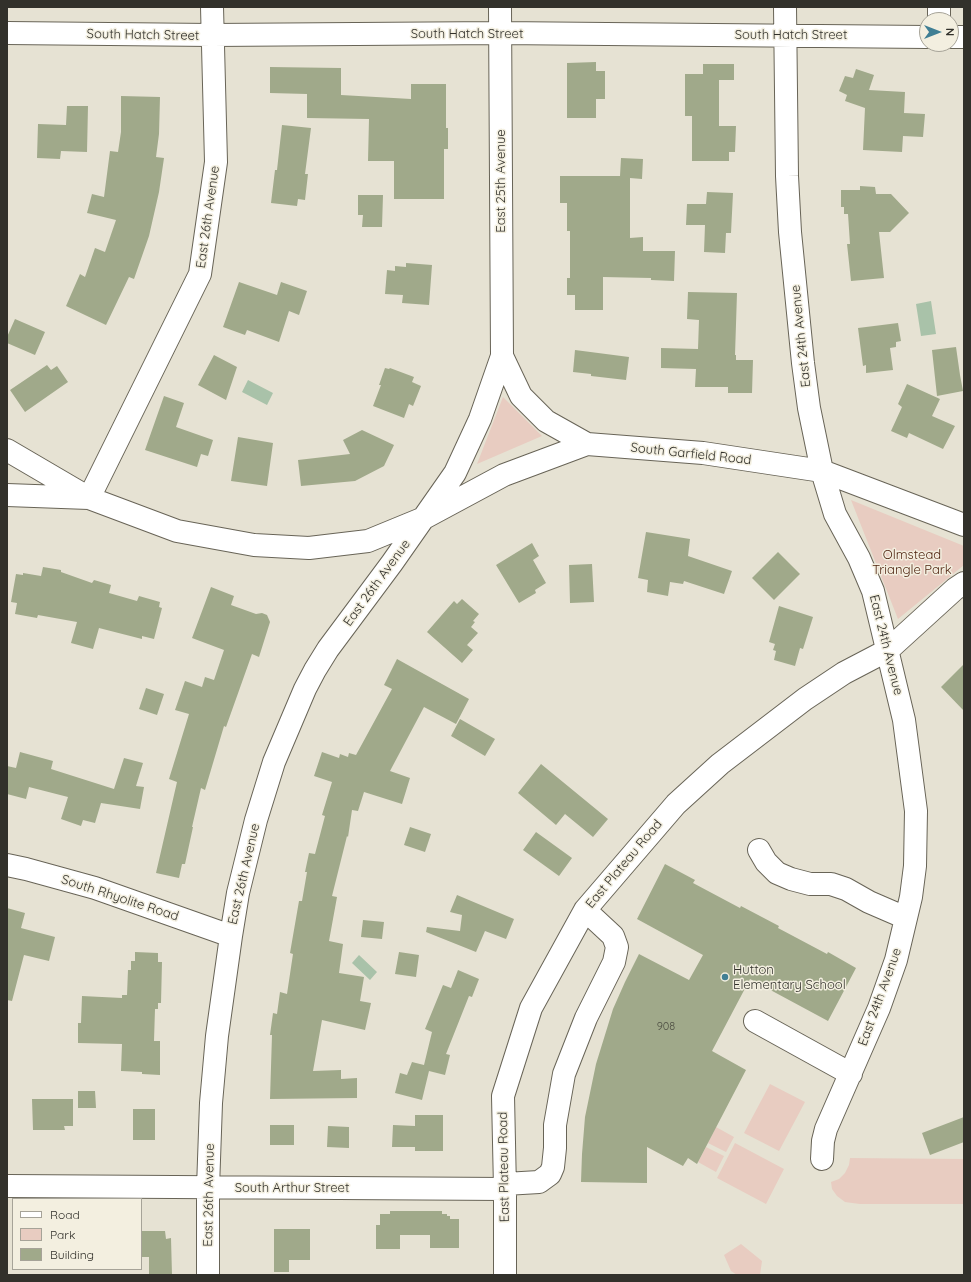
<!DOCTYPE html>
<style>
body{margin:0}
#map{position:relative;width:971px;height:1282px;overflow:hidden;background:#e6e2d3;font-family:Quicksand,sans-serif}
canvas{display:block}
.frame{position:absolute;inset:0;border:8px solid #32312b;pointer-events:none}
.legend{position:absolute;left:12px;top:1198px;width:130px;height:72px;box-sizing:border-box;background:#f3efe0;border:1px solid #a6a398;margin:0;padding:5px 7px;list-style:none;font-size:12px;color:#32312b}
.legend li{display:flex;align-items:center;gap:8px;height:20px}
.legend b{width:20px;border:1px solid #a6a398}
.north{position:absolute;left:919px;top:12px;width:40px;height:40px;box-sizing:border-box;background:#f3efe0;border:1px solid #a6a398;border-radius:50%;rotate:90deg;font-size:11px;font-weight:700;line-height:16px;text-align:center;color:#32312b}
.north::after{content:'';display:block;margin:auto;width:14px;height:18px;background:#407f94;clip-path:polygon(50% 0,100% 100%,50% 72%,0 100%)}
</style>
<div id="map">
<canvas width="971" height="1282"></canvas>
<div class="frame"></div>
<ul class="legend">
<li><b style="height:5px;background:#fff"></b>Road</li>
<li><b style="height:11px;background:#e8ccc1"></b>Park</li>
<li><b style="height:11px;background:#a0a98a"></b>Building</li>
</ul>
<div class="north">N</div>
</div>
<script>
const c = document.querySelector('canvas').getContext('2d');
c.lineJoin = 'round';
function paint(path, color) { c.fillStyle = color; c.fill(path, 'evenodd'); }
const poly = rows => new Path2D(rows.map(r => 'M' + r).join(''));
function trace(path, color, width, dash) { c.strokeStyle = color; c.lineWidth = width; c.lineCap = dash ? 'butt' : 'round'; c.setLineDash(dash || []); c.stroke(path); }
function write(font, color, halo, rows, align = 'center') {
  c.font = font + ' Quicksand,sans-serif'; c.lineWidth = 3; c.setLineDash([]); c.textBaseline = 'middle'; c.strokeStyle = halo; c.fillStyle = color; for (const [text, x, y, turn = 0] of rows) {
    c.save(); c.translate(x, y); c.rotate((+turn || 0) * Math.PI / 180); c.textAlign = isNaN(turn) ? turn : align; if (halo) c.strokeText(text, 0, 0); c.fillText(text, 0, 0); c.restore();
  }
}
const green = poly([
 [503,397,542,436,477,464],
 [851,500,964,546,964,565,898,619],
 [770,1084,805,1102,779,1151,744,1133],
 [716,1127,734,1137,726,1152,708,1143],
 [735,1143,784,1169,766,1204,717,1178],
 [706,1147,724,1156,716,1172,698,1162],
 [850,1158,964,1159,964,1204,860,1204,845,1202,837,1196,832,1189,831,1182,839,1179,845,1173,849,1165],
 [741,1244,762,1261,760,1275,737,1275,731,1271,724,1255]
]);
const water = poly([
 [931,301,936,334,921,336,916,304],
 [248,380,273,393,267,405,242,392],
 [359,955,377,972,370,980,352,963]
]);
const building = poly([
 [596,62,596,71,605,71,605,99,596,99,596,118,567,118,567,63],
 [703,64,734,64,734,80,719,80,719,126,736,126,735,152,729,152,729,161,692,161,692,116,685,116,685,74,703,74],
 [270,67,341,68,341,95,411,99,411,84,446,84,446,128,448,128,448,149,444,149,444,199,394,199,394,161,368,161,369,119,307,118,307,94,270,93],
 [856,69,874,75,869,90,905,92,904,113,925,114,923,137,903,136,902,152,863,150,865,108,845,101,847,95,839,91,845,76,853,78],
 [121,96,160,97,159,134,156,157,164,158,159,192,149,236,134,279,129,277,106,325,66,306,80,274,85,277,95,248,105,252,116,220,87,213,92,194,104,197,110,151,118,152,121,132],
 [67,106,88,106,87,152,61,151,60,159,37,158,38,124,66,125],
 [282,125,311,128,305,174,308,174,305,200,298,199,297,206,271,203,275,170,277,170],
 [621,158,643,159,642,179,630,178,630,238,643,237,643,251,675,251,674,281,651,280,651,278,603,277,603,310,575,310,575,295,567,295,567,278,570,278,570,231,567,231,567,203,560,203,560,176,620,176],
 [860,186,875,187,876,194,891,194,909,213,890,232,879,232,884,278,851,281,847,244,850,244,848,214,844,214,844,207,841,207,841,190,860,190],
 [707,192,733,193,731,233,726,233,725,253,704,252,705,225,686,225,687,204,706,204],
 [358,195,383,195,382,227,362,227,363,215,358,215],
 [406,263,432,265,429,305,402,303,403,295,385,294,387,270,395,271,395,266,406,267],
 [239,282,277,295,281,282,307,291,299,315,289,311,279,342,247,330,245,335,223,327],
 [688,292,737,293,735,355,736,355,736,360,753,360,752,393,728,393,728,387,695,387,696,369,661,368,661,348,698,349,699,320,687,319],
 [15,319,45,332,35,355,7,343,7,337],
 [898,323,901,341,896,342,896,347,890,348,893,370,866,373,866,365,863,366,858,328],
 [956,347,960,375,963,391,937,396,932,350],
 [575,350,629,357,626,380,591,376,591,374,573,372],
 [214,355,237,367,226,400,198,385],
 [47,365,51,370,57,366,68,382,25,412,10,390],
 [385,368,389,369,390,368,414,377,412,382,421,386,413,406,409,404,404,418,373,406,381,385,379,385],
 [907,384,940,399,932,416,955,426,943,449,909,433,907,438,891,431,902,407,898,404],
 [164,396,184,403,176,427,213,440,208,456,201,454,197,467,145,450],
 [362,430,394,445,384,466,355,481,301,486,298,460,350,454,343,440],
 [238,437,273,443,267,486,231,481],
 [646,532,690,539,688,556,732,571,724,594,684,581,683,584,670,582,668,596,647,592,648,580,638,578],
 [532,543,539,556,533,560,546,583,535,590,536,593,519,603,496,565],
 [778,552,800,574,774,600,752,578],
 [592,564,594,602,570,603,569,565],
 [43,567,61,570,61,572,92,583,94,580,111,585,109,593,137,601,139,596,160,602,159,607,162,608,154,639,142,636,142,639,99,628,93,649,71,643,77,622,38,615,37,618,15,614,17,603,11,602,16,574,23,575,23,573,41,576],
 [211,587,234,596,231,605,256,614,262,613,267,615,270,622,259,657,252,654,226,727,224,726,205,790,201,788,192,827,193,827,185,864,182,864,179,878,156,873,177,782,169,779,189,714,175,710,185,681,202,687,205,677,214,680,224,650,192,638],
 [462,599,479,614,473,621,475,622,471,627,478,633,467,645,473,650,462,663,427,632,454,601,457,604],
 [779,606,813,617,803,649,800,648,795,666,774,660,776,651,773,650,775,644,769,642],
 [397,659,469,699,456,724,424,707,390,771,410,778,402,804,364,792,358,811,352,810,348,837,347,836,332,896,337,897,329,941,343,944,339,973,364,977,360,1001,371,1003,365,1030,322,1020,313,1071,341,1070,341,1079,357,1078,357,1098,270,1099,272,1035,270,1035,273,1013,277,1014,280,992,287,994,293,954,290,953,299,901,302,901,307,872,305,872,309,853,315,854,325,816,322,815,332,782,314,776,322,752,339,758,340,754,348,757,349,753,356,755,392,689,384,685],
 [964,664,964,711,941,687],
 [146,688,164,694,157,715,139,709],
 [460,719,495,739,485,756,451,736],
 [20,752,53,761,51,769,114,789,124,758,143,763,136,786,144,787,140,809,101,803,95,823,83,820,81,826,61,819,68,797,29,787,26,799,7,794,7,766,16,768],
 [541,764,608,819,593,837,565,814,556,825,518,793],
 [410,827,431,834,425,852,404,845],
 [536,832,572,858,559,876,523,850],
 [665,864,695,880,693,883,740,908,741,906,779,926,778,928,827,954,828,952,856,968,828,1021,750,979,712,1051,746,1070,697,1164,688,1158,683,1166,647,1147,647,1183,581,1182,582,1154,585,1117,596,1064,613,1009,625,982,639,954,689,980,703,955,637,919],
 [457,895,514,919,506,939,485,931,476,952,426,932,427,927,460,931,462,915,450,912],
 [7,908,25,913,21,928,55,937,49,961,24,955,12,1001,7,1000],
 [363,920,384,922,382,939,361,937],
 [135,952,158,953,158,962,162,962,161,1003,158,1003,158,1009,155,1009,154,1041,160,1041,160,1075,142,1074,142,1072,121,1071,122,1044,78,1043,78,1023,81,1023,82,996,122,998,122,995,127,995,128,970,131,970,131,961,135,961],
 [399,952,419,955,416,977,395,974],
 [458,970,479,979,472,997,469,996,446,1054,450,1055,445,1075,429,1071,422,1100,395,1093,400,1073,407,1075,412,1062,424,1065,432,1032,425,1029,443,985,451,988],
 [78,1091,95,1091,96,1108,78,1108],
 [32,1099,73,1099,73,1126,64,1126,65,1130,33,1130],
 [133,1109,155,1109,155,1140,133,1140],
 [415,1115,443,1115,443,1151,415,1151,415,1147,392,1147,393,1125,415,1126],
 [964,1117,964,1142,930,1155,922,1133],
 [270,1125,294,1125,294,1145,270,1145],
 [328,1126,349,1127,349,1148,327,1147],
 [390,1211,442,1211,442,1214,447,1214,447,1216,450,1216,450,1219,459,1219,459,1248,430,1248,430,1235,400,1235,400,1249,376,1249,376,1225,380,1225,380,1214,390,1214],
 [274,1229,310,1229,310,1260,289,1260,289,1272,274,1272],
 [141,1231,165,1231,166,1239,171,1238,172,1275,149,1275,149,1257,141,1257]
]);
const minor = poly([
 [785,7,787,176,790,232,803,363,809,408,822,471,835,514,859,558,873,591,904,720,916,811,915,866,911,897,896,960,879,1008,826,1129,823,1141,822,1159],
 [939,7,939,20],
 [7,33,212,35,500,33,927,37],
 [951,37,964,37],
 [502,356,521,396,546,421,587,444],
 [7,450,89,498,200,274,216,162,212,7],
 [7,495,89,498,177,531,254,545,309,548,368,541,424,518,504,475,587,444,703,453,822,471,964,525],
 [759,850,766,862,777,873,791,879,810,884,831,884,846,889,869,902,906,918],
 [7,865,26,869,95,888,231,936],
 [755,1021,851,1074],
 [505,1184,539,1182,550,1174,553,1167,555,1148,555,1125,564,1074,586,1018,614,962,617,947,613,936,585,910],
 [7,1186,505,1189],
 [208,1275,208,1188,211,1103,217,1036,231,936,238,893,256,820,274,762,305,689,315,670,328,649,392,563,455,473,480,419,502,356,500,7],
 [505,1275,505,1189,503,1096,531,1008,585,910,676,804,720,764,805,699,844,673,888,650,955,589,964,583]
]);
const markers = [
 [725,977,4,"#407f94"]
];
const numberNames = [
 ["908",666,1027]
];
const streetNames = [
 ["South Hatch Street",467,34],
 ["South Hatch Street",143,35,1],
 ["South Hatch Street",791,35],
 ["East 25th Avenue",501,181,-90],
 ["East 26th Avenue",208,217,-82],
 ["East 24th Avenue",801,336,-96],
 ["South Garfield Road",691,454,6],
 ["East 26th Avenue",377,583,-54],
 ["East 24th Avenue",886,645,76],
 ["East Plateau Road",624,864,-50],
 ["East 26th Avenue",244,874,-77],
 ["South Rhyolite Road",120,898,18],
 ["East 24th Avenue",880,997,-70],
 ["East Plateau Road",504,1167,-91],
 ["South Arthur Street",292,1188],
 ["East 26th Avenue",209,1195,-89]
];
const parkNames = [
 ["Olmstead",912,555],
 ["Triangle Park",912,570]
];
const poiNames = [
 ["Hutton",733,970],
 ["Elementary School",733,985]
];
paint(green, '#e8ccc1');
paint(water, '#a9c2a9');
paint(building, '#a0a98a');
trace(minor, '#686457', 24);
trace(minor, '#fff', 22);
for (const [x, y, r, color] of markers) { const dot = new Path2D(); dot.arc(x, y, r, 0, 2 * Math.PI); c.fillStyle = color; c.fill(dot); trace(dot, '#f3efe0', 1.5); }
write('11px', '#4e4f43', null, numberNames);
write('13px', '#32312b', '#f3efe0', streetNames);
write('13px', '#4b1e0a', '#f3efe0', parkNames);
write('13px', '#32312b', '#f3efe0', poiNames, 'left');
</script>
